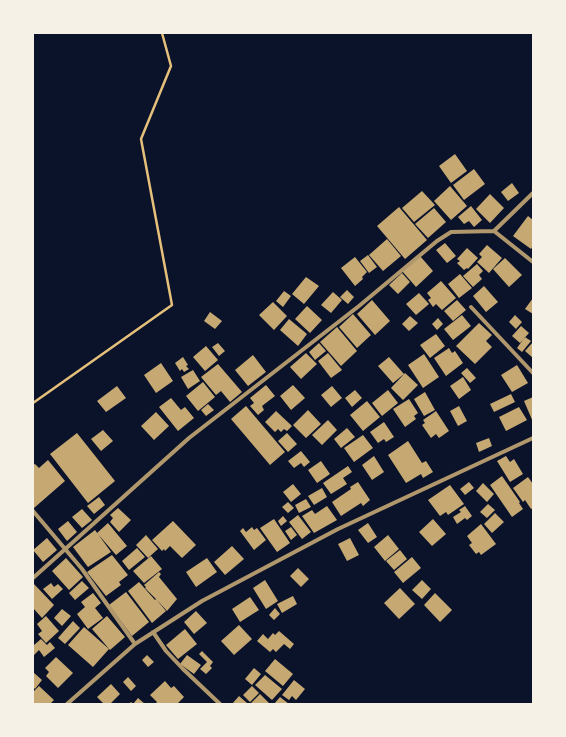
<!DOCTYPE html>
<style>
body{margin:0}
#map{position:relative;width:566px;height:737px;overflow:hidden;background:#14213d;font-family:"Work Sans",sans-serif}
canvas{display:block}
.frame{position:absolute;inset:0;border:34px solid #f6f1e7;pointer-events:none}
</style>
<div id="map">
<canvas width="566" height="737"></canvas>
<div class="frame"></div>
</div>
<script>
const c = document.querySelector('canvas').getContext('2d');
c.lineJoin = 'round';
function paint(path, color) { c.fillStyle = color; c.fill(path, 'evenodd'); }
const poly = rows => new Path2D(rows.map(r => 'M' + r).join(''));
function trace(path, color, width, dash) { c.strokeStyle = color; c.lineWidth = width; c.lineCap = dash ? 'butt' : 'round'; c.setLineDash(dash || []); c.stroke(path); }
const water = poly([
 [33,33,533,33,533,704,33,704]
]);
const building = poly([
 [455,154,467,171,451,183,439,166],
 [474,169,485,184,464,200,453,185],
 [512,183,519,193,508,201,501,192],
 [450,186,467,206,451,220,434,201],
 [422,191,435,205,414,222,402,208],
 [490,194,504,208,490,223,476,209],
 [471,206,482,220,474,227,469,221,464,224,458,217],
 [399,207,427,240,405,259,377,226],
 [434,208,446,222,428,238,415,224],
 [528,216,533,220,533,246,531,249,513,236],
 [387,239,401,256,383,271,369,255],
 [445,243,456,256,447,263,436,250],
 [487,245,502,258,489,273,477,262,482,257,479,254],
 [467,248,478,258,468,269,467,268,464,270,457,263,460,261,457,259],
 [368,255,377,267,369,273,360,261],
 [420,256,433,271,416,287,402,271],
 [355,257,367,272,362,277,363,279,355,286,341,268],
 [505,258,522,275,509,287,493,269],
 [477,264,483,271,479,275,482,279,473,287,463,276],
 [402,273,410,282,398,294,389,285],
 [460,274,472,288,459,298,448,284],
 [306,277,319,286,304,304,292,294],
 [441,281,456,298,442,310,436,304,433,307,428,300,431,298,427,293],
 [484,286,498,302,486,312,473,296],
 [347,290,354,297,348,304,340,297],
 [284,291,291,296,283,307,276,301],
 [333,292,342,300,331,313,321,305],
 [419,293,429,304,416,315,406,304],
 [533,298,533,314,525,309],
 [372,300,390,321,375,335,357,314],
 [457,300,466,310,453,321,444,311],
 [273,302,287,316,274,330,259,315],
 [307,306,322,320,310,333,295,319],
 [210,312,222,321,215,329,204,321],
 [353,314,371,335,357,348,339,327],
 [462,315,471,326,453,340,444,329],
 [515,315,522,322,516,329,509,322],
 [410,316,418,323,409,331,402,324],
 [438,318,443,324,437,330,432,324],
 [289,319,307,334,298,346,280,330],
 [479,323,492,335,486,341,492,347,475,364,456,346],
 [521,326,529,333,520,343,512,336],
 [337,327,357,351,341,366,320,342],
 [436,334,445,346,430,358,420,345],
 [525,337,531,341,522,352,517,348],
 [533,342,533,358,525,351],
 [218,343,225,351,219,356,212,347],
 [319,343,326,351,315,360,309,352],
 [206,346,218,360,205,371,193,357],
 [449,348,452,353,455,351,463,363,446,376,434,358],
 [306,353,317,364,301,379,290,367],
 [328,353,342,370,331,378,318,361],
 [424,354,439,377,423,388,408,365],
 [253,355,266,372,248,386,235,370],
 [183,357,188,365,186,366,189,369,184,372,182,369,180,371,175,363],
 [389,357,404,374,393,383,378,366],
 [161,363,173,381,156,393,144,375],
 [218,364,242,392,230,402,221,391,216,395,201,377],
 [517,365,528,383,512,392,501,375],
 [467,368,476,378,470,383,461,373],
 [193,370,200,381,188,389,181,377],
 [405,373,418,385,403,400,391,388],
 [463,377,471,390,459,399,450,386],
 [203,382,215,397,198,411,186,396],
 [266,385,275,396,262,406,264,410,258,415,250,406,254,403,250,398],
 [293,385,305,398,291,410,280,396],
 [117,386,126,398,106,412,97,401],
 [332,386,342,398,331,407,321,395],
 [355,390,362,398,352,407,345,398],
 [388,390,398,403,382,416,372,403],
 [425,392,435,410,424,416,414,399],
 [511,394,515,402,494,412,490,404],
 [533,397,533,422,524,401],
 [171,398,181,410,185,407,194,418,178,431,159,407],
 [409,399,418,413,414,416,416,419,405,427,393,409],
 [367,401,380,417,363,431,350,415],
 [208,404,214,410,206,416,201,410],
 [246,406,285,452,270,465,231,419],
 [459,406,467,421,458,426,450,411],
 [519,407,527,420,506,431,499,417],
 [308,410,321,424,306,438,293,425],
 [276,411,292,426,287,431,284,429,281,432,278,429,275,432,265,422],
 [436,411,449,431,439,438,436,434,431,438,422,425,425,423,423,420],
 [156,412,169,426,154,440,141,426],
 [328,420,337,430,322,445,312,435],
 [384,422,394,437,386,442,384,439,378,443,370,432],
 [347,428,355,437,341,448,334,439],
 [103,430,113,441,101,451,91,439],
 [77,433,115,481,88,503,50,454],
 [287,433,297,444,288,452,278,441],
 [363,435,373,448,354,462,344,448],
 [489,438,492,446,479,452,476,443],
 [408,441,422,463,426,461,433,472,423,478,421,474,406,483,388,455],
 [301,451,310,462,304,467,301,463,294,468,288,461],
 [374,456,384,472,372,480,362,465],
 [506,456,510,462,514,459,523,474,510,482,497,461],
 [48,460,65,481,34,508,33,465,35,464,39,468],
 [321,461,330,474,317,483,308,470],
 [348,466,352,472,343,478,347,484,331,494,323,483],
 [502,476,520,502,519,503,523,509,512,517,490,485],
 [528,477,533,484,533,508,531,509,525,500,523,502,513,488],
 [358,482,370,500,363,506,361,503,341,516,332,502,351,489,350,487],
 [469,482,474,488,465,495,460,489],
 [483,483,494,494,487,502,476,491],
 [293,484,301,494,291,502,283,492],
 [450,485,464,504,448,515,446,512,440,516,428,500],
 [322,488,327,497,314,505,308,496],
 [99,497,105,505,94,514,87,506],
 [306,499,311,507,299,513,295,505],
 [288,502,294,508,288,513,282,507],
 [488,504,495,510,487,518,480,512],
 [327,506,337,520,314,533,302,516,312,510,315,514],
 [465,506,472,516,467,520,465,518,457,524,453,517,461,512,459,510],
 [118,508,131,520,119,532,110,522,113,518,110,515],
 [82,509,92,520,82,528,72,517],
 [495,513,504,522,492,533,484,524],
 [298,515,311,532,302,539,289,522],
 [283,516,287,521,281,526,278,521],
 [274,519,290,543,277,552,260,528],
 [433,519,446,534,432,546,419,532],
 [68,521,77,532,67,541,58,529],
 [173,521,196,545,182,558,170,546,165,551,164,549,162,551,152,540],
 [108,523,127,546,116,555,97,533],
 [368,523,377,537,368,543,358,530],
 [481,524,496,544,481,555,479,552,476,554,469,545,472,543,467,536],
 [252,527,254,530,257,528,266,540,254,550,240,531,243,528,246,532],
 [291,527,297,535,291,540,285,531],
 [95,530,111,552,88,567,73,547],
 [146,535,158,549,148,558,136,545],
 [388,535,399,549,385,561,374,547],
 [47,538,57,550,43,562,33,550],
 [350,538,359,555,347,561,338,544],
 [232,546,244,559,225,575,214,562],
 [137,548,145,557,129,570,122,561],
 [400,550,407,559,394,570,386,561],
 [112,555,128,575,119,582,121,585,106,596,87,572],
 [151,556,162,569,144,583,133,571],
 [412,557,421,568,403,583,394,572],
 [66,558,83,577,69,590,52,571],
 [207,558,217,572,196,587,186,572],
 [298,568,309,579,301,587,290,576],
 [159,572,161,574,159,577,177,599,167,611,156,599,166,611,152,623,128,591,139,582,155,600,156,599,145,588,146,587,144,585],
 [265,580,278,601,266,609,253,588],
 [422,580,431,589,422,599,412,590],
 [82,581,89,588,75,600,69,593],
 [33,583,54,605,42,618,33,608],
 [51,583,54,587,58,584,63,589,52,599,43,589],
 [400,588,415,604,399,619,384,603],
 [126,592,149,622,132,636,109,605],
 [93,593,101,603,95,608,103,618,88,629,77,614,85,607,81,602],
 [435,593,452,610,440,622,424,605],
 [293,596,297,604,282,613,277,604],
 [250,597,259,610,240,622,232,609],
 [275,608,280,614,274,620,269,615],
 [62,609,71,616,62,626,54,618],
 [196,611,207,623,194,634,184,622],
 [46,616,59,631,46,643,38,634,42,631,37,624],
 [107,616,125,637,110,650,92,629],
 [73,621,80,628,65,644,58,638],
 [239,625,252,639,234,655,221,641],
 [84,627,109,649,93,667,68,645],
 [185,629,197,644,178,659,166,645],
 [279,631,294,644,290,649,284,644,276,652,273,649,270,652,257,641,263,634,268,639,273,633,275,635],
 [41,639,47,645,50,642,55,648,44,657,39,650,33,656,33,644,34,645],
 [202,651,213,662,210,666,212,668,206,674,200,669,207,662,199,654],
 [147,655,154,662,148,667,142,660],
 [187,655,201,665,194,674,180,664],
 [56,657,73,673,58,688,46,676,49,672,45,668],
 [275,659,293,674,283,686,265,671],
 [254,668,261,674,252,685,245,679],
 [33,672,42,680,35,689,33,687],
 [265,675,282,689,272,700,255,685],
 [128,677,136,686,131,691,123,682],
 [294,680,305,689,296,700,292,696,289,700,282,695],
 [165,681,171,688,174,686,184,697,177,704,155,704,157,702,150,695],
 [111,684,120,694,110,704,104,704,97,697],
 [39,686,54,700,50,704,33,704,33,692],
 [252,686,259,693,250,702,243,695],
 [260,694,270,704,250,704],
 [239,696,247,703,232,704],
 [280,697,289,704,274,704],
 [138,698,145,704,129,704,131,702,133,704]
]);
const path = poly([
 [33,403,172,305,141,139,171,66,162,33]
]);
const minor = poly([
 [494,231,533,193],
 [471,307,533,373],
 [33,511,82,569,135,644],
 [33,578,189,438,359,306,437,241,451,232,494,231,533,262],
 [153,632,166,651,183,669,220,704],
 [67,704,135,644,202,601,338,529,533,438]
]);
paint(water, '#0b132b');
paint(building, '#c6a872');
trace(path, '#e5c07b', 2.5);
trace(minor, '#b1986c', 4);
</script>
